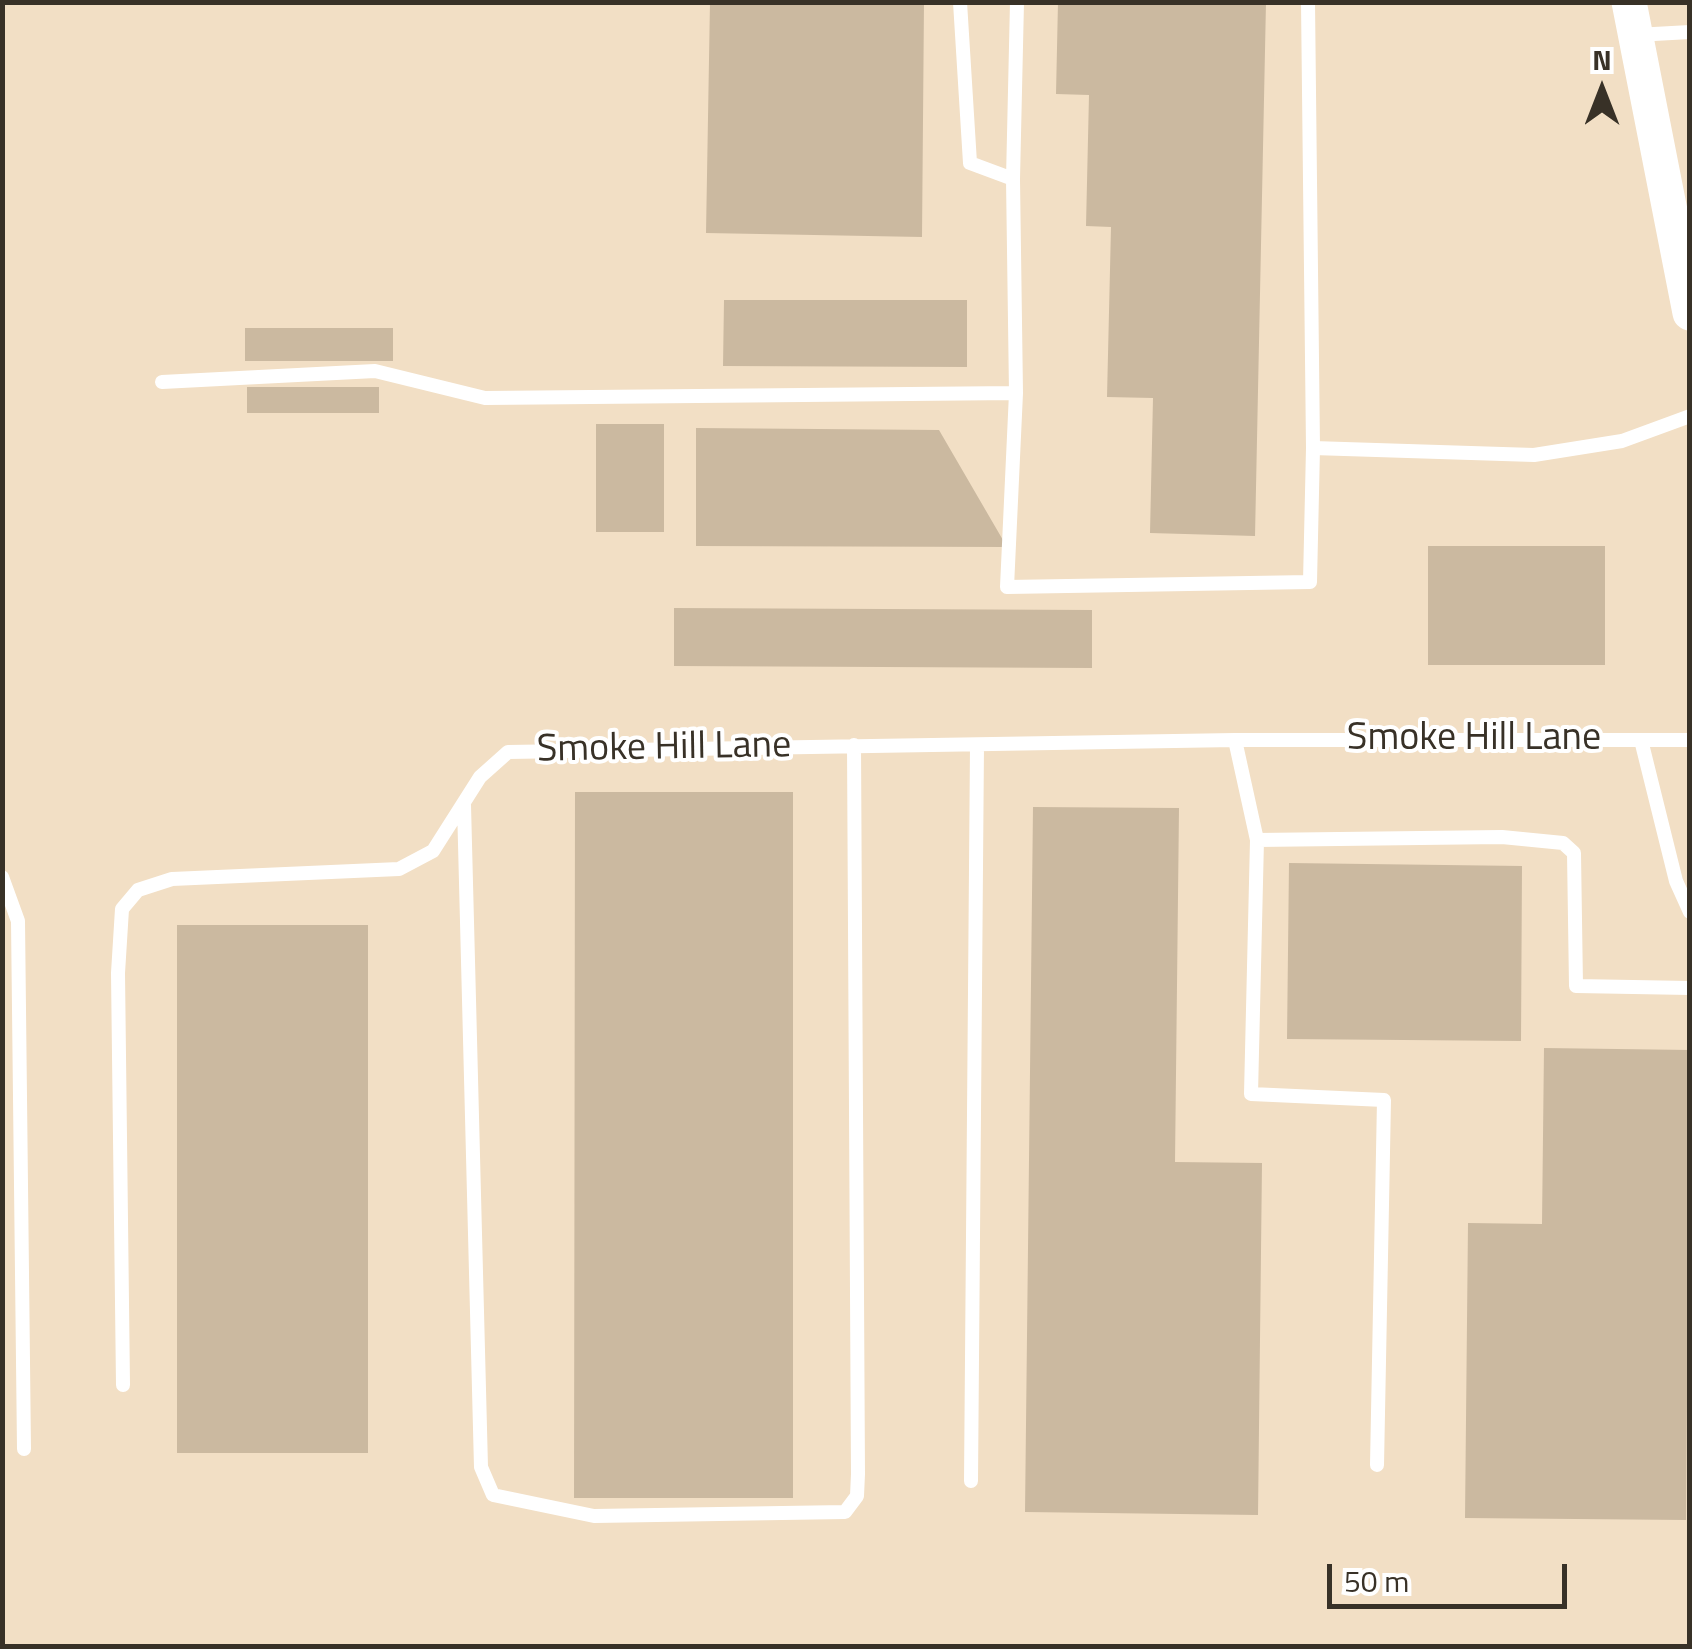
<!DOCTYPE html>
<style>
body{margin:0}
#map{position:relative;width:1692px;height:1649px;overflow:hidden;background:#f2dfc5;font-family:"Titillium Web",sans-serif}
canvas{display:block}
.frame{position:absolute;inset:0;border:5px solid #383127;pointer-events:none}
.north{position:absolute;left:1552px;top:40px;width:100px;height:100px;-webkit-text-stroke:8px #fff;paint-order:stroke;rotate:0deg;font-size:28px;font-weight:700;line-height:40px;text-align:center;color:#383127}
.north::after{content:'';display:block;margin:auto;width:35px;height:45px;background:#383127;clip-path:polygon(50% 0,100% 100%,50% 72%,0 100%)}
.scale{position:absolute;left:1327px;top:1564px;width:240px;height:45px;box-sizing:border-box;border:5px solid #383127;border-top:0;padding-left:12px;font-size:30px;line-height:35px;white-space:nowrap;color:#383127;-webkit-text-stroke:8px #fff;paint-order:stroke}
</style>
<div id="map">
<canvas width="1692" height="1649"></canvas>
<div class="frame"></div>
<div class="north">N</div>
<div class="scale">50 m</div>
</div>
<script>
const c = document.querySelector('canvas').getContext('2d');
c.lineJoin = 'round';
function paint(path, color) { c.fillStyle = color; c.fill(path, 'evenodd'); }
const poly = rows => new Path2D(rows.map(r => 'M' + r).join(''));
function trace(path, color, width, dash) { c.strokeStyle = color; c.lineWidth = width; c.lineCap = dash ? 'butt' : 'round'; c.setLineDash(dash || []); c.stroke(path); }
function write(font, color, halo, rows, align = 'center') {
  c.font = font + ' "Titillium Web",sans-serif'; c.lineWidth = 8; c.setLineDash([]); c.textBaseline = 'middle'; c.strokeStyle = halo; c.fillStyle = color; for (const [text, x, y, turn = 0] of rows) {
    c.save(); c.translate(x, y); c.rotate((+turn || 0) * Math.PI / 180); c.textAlign = isNaN(turn) ? turn : align; if (halo) c.strokeText(text, 0, 0); c.fillText(text, 0, 0); c.restore();
  }
}
const building = poly([
 [710,2,924,2,922,237,706,233],
 [1058,2,1266,2,1255,536,1150,533,1153,398,1107,397,1111,227,1086,226,1089,95,1056,94],
 [724,300,967,300,967,367,723,366],
 [245,328,393,328,393,361,245,361],
 [247,387,379,387,379,413,247,413],
 [596,424,664,424,664,532,596,532],
 [696,428,939,430,1007,547,696,546],
 [1428,546,1605,546,1605,665,1428,665],
 [674,608,1092,610,1092,668,674,666],
 [575,792,793,792,793,1498,574,1498],
 [1033,807,1179,808,1175,1162,1262,1163,1258,1515,1025,1512],
 [1289,863,1522,866,1521,1041,1287,1039],
 [177,925,368,925,368,1453,177,1453],
 [1544,1048,1690,1050,1686,1520,1465,1518,1468,1223,1542,1224]
]);
const service = poly([
 [960,2,970,163,1013,179,1016,393],
 [1636,35,1690,32],
 [1013,179,1017,2],
 [162,382,375,371,485,398,1016,393,1007,587,1310,582,1313,448,1308,2],
 [1313,448,1534,455,1622,441,1690,416],
 [1235,740,1257,840,1502,837,1563,843,1574,853,1576,986,1690,988],
 [1641,740,1676,881,1690,912],
 [464,805,481,1467,493,1495,594,1516,845,1512,857,1496,858,1474,854,745],
 [1257,840,1251,1094,1384,1100,1377,1465],
 [2,877,18,921,24,1449],
 [123,1385,118,973,122,909,138,890,172,879,399,869,433,851,480,777,508,752,1235,740,1690,740],
 [971,1481,977,745]
]);
const tertiary = poly([
 [1629,2,1690,313]
]);
const streetNames = [
 ["Smoke Hill Lane",1474,740],
 ["Smoke Hill Lane",664,749,-1]
];
paint(building, '#cbb9a0');
trace(service, '#fff', 14);
trace(tertiary, '#fff', 35);
write('38px', '#383127', '#fff', streetNames);
</script>
